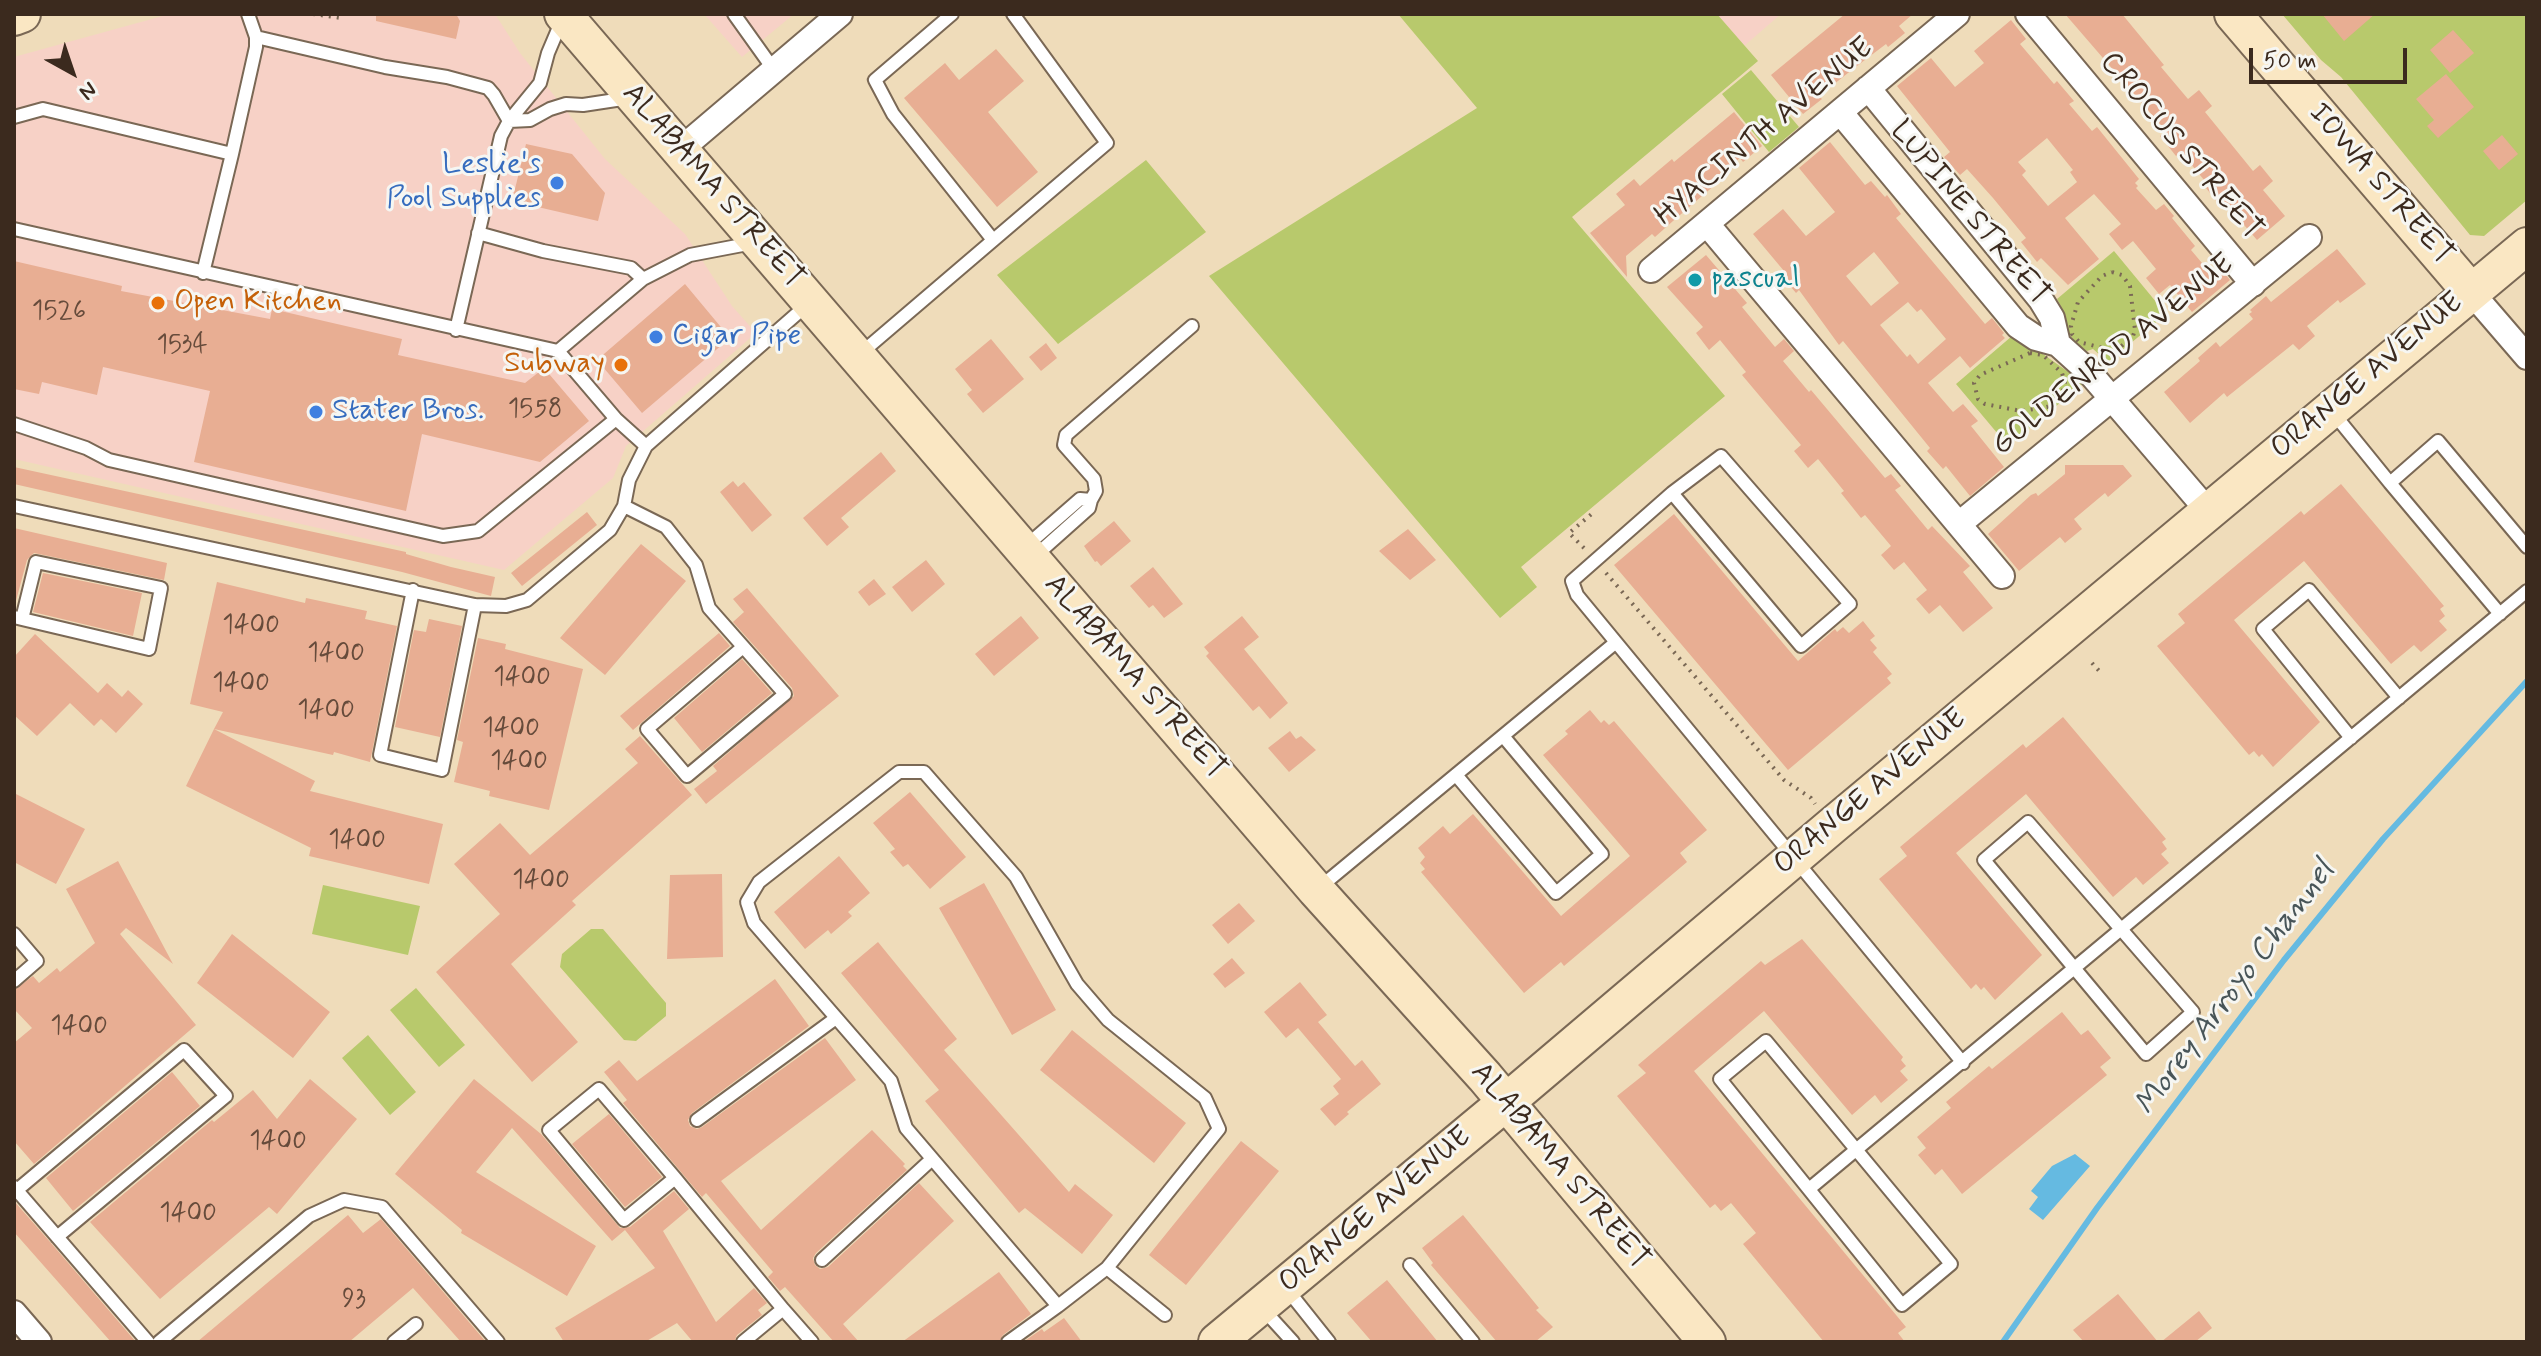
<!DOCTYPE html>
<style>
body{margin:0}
#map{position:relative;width:2541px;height:1356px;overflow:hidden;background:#efdcba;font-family:Mynerve,sans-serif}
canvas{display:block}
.frame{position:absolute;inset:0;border:16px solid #3b2a1e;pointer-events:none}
.north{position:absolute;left:32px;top:32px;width:80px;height:80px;-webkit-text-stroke:6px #f6f6f2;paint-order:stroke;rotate:140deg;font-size:22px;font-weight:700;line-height:32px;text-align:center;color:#3b2a1e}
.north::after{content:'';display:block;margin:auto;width:28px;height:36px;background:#3b2a1e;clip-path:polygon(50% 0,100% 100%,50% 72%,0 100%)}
.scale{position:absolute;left:2249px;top:48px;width:158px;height:36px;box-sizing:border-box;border:4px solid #3b2a1e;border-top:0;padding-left:10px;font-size:24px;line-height:28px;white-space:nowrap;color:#3b2a1e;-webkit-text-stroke:6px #f6f6f2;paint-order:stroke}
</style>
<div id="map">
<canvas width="2541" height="1356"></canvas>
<div class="frame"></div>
<div class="north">N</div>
<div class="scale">50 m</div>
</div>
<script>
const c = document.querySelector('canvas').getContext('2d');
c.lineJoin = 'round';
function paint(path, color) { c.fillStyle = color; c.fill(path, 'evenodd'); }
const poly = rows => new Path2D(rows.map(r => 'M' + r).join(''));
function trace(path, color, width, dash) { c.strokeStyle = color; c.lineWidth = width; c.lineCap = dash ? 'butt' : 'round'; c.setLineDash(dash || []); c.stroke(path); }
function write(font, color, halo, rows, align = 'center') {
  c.font = font + ' Mynerve,sans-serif'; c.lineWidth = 6; c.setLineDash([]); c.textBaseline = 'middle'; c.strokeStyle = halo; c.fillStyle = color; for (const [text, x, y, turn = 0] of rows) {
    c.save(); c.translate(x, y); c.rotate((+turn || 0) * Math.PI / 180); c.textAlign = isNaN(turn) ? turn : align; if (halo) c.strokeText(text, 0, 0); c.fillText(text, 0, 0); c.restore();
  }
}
const built = poly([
 [170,14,495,14,520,53,605,159,685,234,732,306,756,333,626,446,613,478,504,570,14,459,14,57],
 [704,14,794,14,742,57],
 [1717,14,1781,14,1744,46]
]);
const green = poly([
 [1398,14,1717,14,1758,61,1572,217,1725,396,1521,567,1537,587,1500,618,1209,276,1477,108],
 [2282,14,2527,14,2527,200,2484,236,2470,235,2341,77,2321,60],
 [1751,70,1799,127,1769,152,1722,94],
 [1146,160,1206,232,1058,344,997,275],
 [2114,251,2166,314,2108,362,2093,349,2087,351,2078,345,2069,334,2065,314,2057,299],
 [2012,336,2019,343,2040,352,2084,383,2008,446,1956,384],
 [323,885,420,906,408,955,312,934],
 [591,929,603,929,666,1003,666,1016,636,1041,624,1040,560,967,562,954],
 [416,988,465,1045,439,1067,390,1010],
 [368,1035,416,1092,390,1115,342,1058]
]);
const water = poly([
 [2075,1154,2090,1166,2043,1220,2029,1209,2038,1197,2031,1191,2052,1166]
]);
const stream = poly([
 [2003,1342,2097,1208,2284,960,2383,839,2527,681]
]);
const building = poly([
 [376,14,456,14,460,21,456,39,376,21],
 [1845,14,1913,14,1899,26,1905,33,1888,47,1886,44,1853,69,1819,96,1822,99,1803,114,1771,75],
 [2065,14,2122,14,2164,65,2161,67,2188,99,2199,90,2212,106,2205,112,2253,171,2260,165,2273,181,2263,190,2285,216,2257,240,2226,204,2222,208,2206,188,2209,186,2181,152,2176,156,2160,136,2166,131],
 [2322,14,2375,14,2344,41],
 [2011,20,2026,39,2020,44,2054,84,2057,81,2074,101,2069,104,2092,131,2097,127,2139,179,2135,183,2138,186,2136,188,2156,210,2164,204,2174,216,2172,218,2195,246,2191,250,2213,276,2226,275,2230,280,2192,312,2170,285,2159,294,2146,278,2156,269,2133,241,2122,250,2109,234,2121,224,2094,194,2065,218,2099,259,2068,285,2041,258,2037,262,2021,242,2026,238,1993,198,1967,169,1960,175,1944,157,1950,152,1897,86,1931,58,1955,87,1984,63,1974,51],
 [2047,138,2073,170,2070,172,2077,182,2048,206,2022,175,2026,171,2018,162],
 [2453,30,2474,53,2450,73,2430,50],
 [996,49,1024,81,988,112,1038,172,997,207,904,98,945,63,959,80],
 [2446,74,2474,107,2438,138,2427,126,2434,120,2416,99],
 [1734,112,1762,146,1743,162,1740,158,1713,180,1716,184,1673,221,1655,237,1652,234,1626,256,1627,277,1590,233,1625,205,1616,194,1634,179,1640,186,1672,159,1674,162],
 [2502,135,2518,154,2499,170,2483,151],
 [1830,142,1865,185,1871,181,1885,197,1887,195,1901,214,1896,218,1985,324,1992,318,2004,333,2002,335,2005,338,1970,368,1960,356,1928,383,1953,412,1963,404,1978,421,1971,426,2004,467,1970,496,1946,466,1943,469,1927,451,1930,448,1843,341,1839,345,1799,290,1796,293,1780,274,1784,271,1753,234,1783,209,1806,236,1835,212,1799,168],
 [1874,252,1899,283,1871,306,1846,276],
 [1908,302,1917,312,1921,309,1946,339,1918,364,1910,354,1907,357,1880,325],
 [526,144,572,154,605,193,598,221,512,201],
 [2337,249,2366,284,2340,303,2338,300,2307,326,2315,336,2299,350,2293,344,2227,397,2224,393,2190,423,2164,392,2200,361,2198,358,2216,342,2220,347,2253,319,2249,314,2252,312,2250,310,2266,296,2271,302],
 [1706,255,1747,303,1742,307,1775,347,1784,339,1794,351,1783,361,1809,392,1811,390,1885,478,1891,474,1901,486,1895,490,1928,530,1932,526,1970,566,1963,572,1993,608,1963,632,1940,605,1929,614,1916,599,1927,590,1904,562,1894,570,1881,555,1891,546,1865,515,1861,518,1841,493,1844,491,1818,459,1808,468,1794,451,1801,445,1742,375,1746,372,1720,340,1709,350,1696,333,1703,327,1667,287],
 [14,261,122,286,121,291,270,319,272,309,402,339,398,355,525,383,544,368,589,421,540,462,422,434,406,511,194,462,210,391,103,367,97,395,42,382,39,394,14,389],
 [685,284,730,338,642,413,597,360],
 [991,339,1024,379,983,413,967,394,972,390,955,369],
 [1046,343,1057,358,1041,371,1029,357],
 [881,452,896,471,841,518,849,527,827,546,803,518],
 [2065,465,2123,465,2132,476,2108,497,2105,493,2074,519,2082,529,2065,543,2060,537,2019,571,1988,534,2031,495,2036,493,2038,496,2065,474],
 [14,467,406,552,406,554,451,567,495,577,491,596,402,572,14,484],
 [733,481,738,487,744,482,772,515,752,532,720,492],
 [2341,484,2444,606,2440,609,2445,616,2439,621,2447,630,2421,652,2414,645,2391,664,2304,561,2234,620,2320,722,2273,767,2262,754,2259,757,2254,751,2249,755,2157,646,2185,623,2178,614,2301,511,2304,515],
 [587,512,597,525,522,586,511,573],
 [1674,514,1798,661,1835,629,1837,632,1843,627,1849,633,1863,621,1875,636,1870,640,1877,648,1873,652,1892,674,1887,678,1891,683,1788,770,1614,565],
 [1114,521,1131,541,1101,566,1097,561,1095,562,1084,546],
 [14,528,167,563,164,580,34,553,27,560,14,608],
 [1408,529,1436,560,1410,580,1379,551],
 [641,544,686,581,605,675,560,638],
 [926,560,945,584,912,612,892,587],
 [1153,567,1183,604,1164,618,1153,605,1149,608,1130,586],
 [43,573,142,593,133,636,33,612],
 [874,579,886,594,869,606,858,592],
 [217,582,305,603,306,598,367,611,365,619,397,626,370,762,334,752,333,755,214,729,223,712,190,704],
 [747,588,839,696,706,804,694,789,717,771,713,766,794,696,792,688,733,622,744,612,733,599],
 [1021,616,1039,638,994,676,975,654],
 [1242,616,1259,637,1244,649,1288,703,1270,719,1259,706,1253,711,1206,656,1209,653,1204,647],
 [429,619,462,626,440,737,395,727,414,630,426,632],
 [719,633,730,646,633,730,620,716],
 [35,634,98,693,107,683,122,697,128,690,143,704,116,733,101,719,94,726,70,703,37,736,14,715,14,657],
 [478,638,506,644,505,649,583,669,549,810,489,796,490,791,454,782,463,742,457,740],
 [742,659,772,693,702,752,674,718],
 [1590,710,1601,723,1604,720,1609,725,1614,721,1707,830,1680,853,1687,862,1564,966,1561,962,1524,993,1421,872,1425,869,1420,863,1425,857,1418,848,1443,826,1450,834,1473,814,1561,916,1630,856,1543,755,1568,734,1565,731],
 [2063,717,2166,839,2162,842,2167,849,2161,854,2169,863,2143,885,2136,877,2113,897,2026,794,1956,853,2042,955,1995,1000,1984,987,1981,990,1976,984,1971,989,1879,879,1907,856,1900,847,2023,744,2026,748],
 [214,729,315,781,310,791,443,824,429,884,309,856,311,848,186,786],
 [1290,731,1296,739,1301,736,1316,750,1289,772,1268,748],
 [640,736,692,795,572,901,576,905,511,964,578,1042,532,1082,436,972,500,914,454,864,500,823,530,855,638,763,625,749],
 [910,792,966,857,930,889,908,864,903,867,890,852,895,849,873,823],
 [14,793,85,829,56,884,14,862],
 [839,856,870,893,848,912,852,916,831,934,828,930,805,949,774,912],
 [118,861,173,964,126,928,120,934,196,1025,34,1164,14,1141,14,1043,32,1028,14,1009,14,990,33,976,39,983,57,968,60,972,95,943,66,889],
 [722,874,723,957,667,959,670,875],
 [984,883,1056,1010,1012,1035,939,908],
 [1239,903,1255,921,1228,944,1212,925],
 [232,934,330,1012,293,1058,197,983],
 [1802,939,1903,1057,1901,1060,1906,1066,1900,1071,1908,1080,1881,1103,1875,1095,1852,1115,1764,1011,1694,1071,1906,1327,1898,1333,1905,1342,1824,1342,1743,1244,1756,1233,1731,1203,1721,1211,1715,1204,1710,1208,1617,1096,1646,1073,1638,1065,1761,961,1765,965],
 [878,942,957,1039,944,1050,1069,1192,1075,1184,1113,1215,1082,1254,1025,1208,1019,1213,925,1101,939,1090,841,973],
 [1232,958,1245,973,1225,988,1213,974],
 [775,979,809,1026,692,1113,688,1120,690,1126,697,1129,702,1127,825,1038,856,1080,721,1181,761,1230,872,1130,905,1164,903,1166,907,1170,816,1253,813,1258,815,1265,820,1269,828,1267,919,1183,954,1221,843,1324,859,1342,834,1342,785,1287,780,1291,768,1277,773,1272,706,1193,702,1197,623,1103,627,1100,604,1072,619,1060,637,1081],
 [1300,982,1327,1015,1318,1022,1355,1066,1362,1060,1381,1084,1347,1112,1349,1114,1335,1126,1320,1109,1339,1094,1333,1086,1341,1079,1298,1028,1286,1038,1264,1012],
 [2062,1012,2081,1035,2088,1030,2111,1058,2100,1067,2107,1075,1962,1194,1942,1169,1935,1175,1918,1155,1926,1148,1917,1137,1951,1108,1946,1102,1989,1066,1992,1069],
 [1072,1030,1186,1123,1154,1163,1040,1070],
 [172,1072,200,1106,73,1211,46,1178],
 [310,1079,357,1119,277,1214,269,1207,160,1299,90,1222,212,1120,214,1122,253,1090,277,1119],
 [474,1079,541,1134,620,1228,630,1227,674,1191,689,1209,663,1231,716,1322,754,1288,767,1303,758,1310,762,1315,737,1335,734,1342,693,1342,677,1323,645,1342,564,1342,555,1328,655,1268,625,1230,612,1241,512,1128,476,1172,596,1246,567,1296,461,1233,462,1230,395,1174],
 [609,1114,662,1177,625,1207,572,1144],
 [1241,1141,1279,1171,1186,1285,1149,1255],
 [14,1201,51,1243,136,1342,111,1342,14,1232],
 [348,1215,363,1233,381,1219,486,1342,461,1342,413,1288,349,1342,197,1342],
 [1463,1215,1539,1308,1536,1310,1553,1327,1535,1342,1497,1342,1431,1265,1433,1263,1422,1248],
 [999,1272,1031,1314,1003,1335,999,1342,902,1342],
 [1387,1280,1438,1342,1372,1342,1347,1313],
 [2118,1294,2158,1342,2084,1342,2073,1330],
 [2199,1311,2212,1328,2195,1342,2161,1342],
 [1064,1318,1082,1342,1023,1342,1042,1329,1044,1332]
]);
const path = poly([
 [313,14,341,18],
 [2112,272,2122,275,2130,286,2135,330,2133,336,2117,350,2111,350,2079,342,2072,334,2071,326,2078,302,2102,276,2112,272],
 [2030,353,2043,355,2062,373,2065,383,2061,397,2047,407,2021,411,1985,404,1978,399,1974,383,1980,375,2030,353],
 [1584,548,1569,533,1594,512],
 [1606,573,1784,780,1811,798,1815,804],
 [2092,663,2101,673]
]);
const lane = poly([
 [248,14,256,37,385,67,447,77,488,88,494,95,509,121],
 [734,14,774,70],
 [952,14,875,80,893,114,993,240],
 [14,117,43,109,232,154],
 [509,121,530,120,550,109,566,104,583,105,629,98],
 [14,229,558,351,616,419,646,446],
 [478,233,543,251,631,268,643,279,558,351],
 [203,273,232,154,256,47,256,37],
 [643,279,690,255,753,243],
 [456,330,501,136,509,121,540,83,548,53,562,20],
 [860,354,1107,143,1013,14],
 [2334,414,2390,483],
 [14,424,86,448,109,460,443,536,478,531,616,419],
 [1672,493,1801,646,1850,604,1721,456,1672,493,1572,581,1577,595,1963,1063],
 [1091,500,1096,491,1094,479,1064,445,1066,435,1192,326],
 [14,506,475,605,506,606,527,600,610,530,624,506,629,480,646,446,808,304],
 [624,506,666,527,696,565,709,608,785,694,687,776,647,729,743,647],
 [1025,547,1080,499,1091,500,1089,508,1034,557],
 [413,590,380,755,442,770,475,605],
 [2500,614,2390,483,2438,441,2527,547],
 [14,617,22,619,149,649,161,588,36,562,22,619],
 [2351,738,2263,629,2309,590,2399,698],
 [1456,775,1556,893,1602,854,1503,736],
 [2028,822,2193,1012,2146,1054,1984,860,2028,822],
 [1319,888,1615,643],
 [14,934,37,961,14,981],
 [1766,1041,1951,1264,1902,1305,1720,1079,1766,1041],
 [697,1120,836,1018],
 [675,1178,624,1220,549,1130,599,1089,675,1178,783,1309,743,1342],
 [14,1187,148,1342],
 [1809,1189,2527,591],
 [17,1190,184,1050,226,1096,57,1237],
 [822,1260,932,1159],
 [1410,1265,1473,1342],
 [1107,1268,1058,1306,906,1128,891,1081,754,923,747,902,759,882,899,772,924,772,1016,877,1077,984,1108,1020,1205,1098,1219,1129,1107,1268,1165,1315],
 [1286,1288,1329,1342],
 [1262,1308,1293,1342],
 [783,1309,812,1342],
 [159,1342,309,1216,344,1200,382,1207,498,1342],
 [394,1342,416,1324],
 [1008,1342,1058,1306]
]);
const street = poly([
 [2028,14,2253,284],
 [1868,88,2041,300,2052,318,2058,344],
 [1840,112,2018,326,2036,338,2058,344,2089,372,2208,511],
 [681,149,840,14],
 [1707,224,2002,576],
 [1651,270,1957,14],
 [2471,292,2527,357],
 [1959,524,2309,237],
 [14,1313,39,1342]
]);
const secondary = poly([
 [563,14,1316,890,1485,1077,1707,1342],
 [2233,14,2471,292],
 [14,17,22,14],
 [1217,1342,1505,1103,1833,825,2527,246]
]);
const markers = [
 [557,183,8,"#3f7fe0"],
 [1695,280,8,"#0f9aa8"],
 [158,303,8,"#e8710a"],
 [656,337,8,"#3f7fe0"],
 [621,365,8,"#e8710a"],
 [316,412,8,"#3f7fe0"]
];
const numberNames = [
 ["1526",59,313],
 ["1534",182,347],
 ["1558",535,411],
 ["1400",251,627],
 ["1400",336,655],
 ["1400",522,679],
 ["1400",241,685],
 ["1400",326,712],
 ["1400",511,730],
 ["1400",519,763],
 ["1400",357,842],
 ["1400",541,882],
 ["1400",79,1028],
 ["1400",278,1143],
 ["1400",188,1215],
 ["93",354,1301]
];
const streetNames = [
 ["HYACINTH AVENUE",1765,133,-40],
 ["CROCUS STREET",2180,147,50],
 ["IOWA STREET",2380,185,49],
 ["ALABAMA STREET",712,187,49],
 ["LUPINE STREET",1969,214,50],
 ["GOLDENROD AVENUE",2114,356,-39],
 ["ORANGE AVENUE",2368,377,-40],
 ["ALABAMA STREET",1134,678,49],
 ["ORANGE AVENUE",1871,793,-40],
 ["ALABAMA STREET",1559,1167,50],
 ["ORANGE AVENUE",1376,1211,-40]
];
const shopNames = [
 ["Leslie's",541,166,"right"],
 ["Pool Supplies",541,200,"right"],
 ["Cigar Pipe",672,337],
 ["Stater Bros.",332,412]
];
const cultureNames = [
 ["pascual",1711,280]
];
const foodNames = [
 ["Open Kitchen",174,303],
 ["Subway",605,365,"right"]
];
const waterNames = [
 ["Morey Arroyo Channel",2236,989,-53]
];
paint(built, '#f7d1c6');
paint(green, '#b8c96c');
paint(water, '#65bae1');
trace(stream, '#65bae1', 6);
paint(building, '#e8ae93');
trace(lane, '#7a6855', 16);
trace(street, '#7a6855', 28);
trace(secondary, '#7a6855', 40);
trace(path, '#7a6855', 4, [2, 6]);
trace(lane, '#fff', 12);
trace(street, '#fff', 24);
trace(secondary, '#fae7c3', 36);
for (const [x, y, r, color] of markers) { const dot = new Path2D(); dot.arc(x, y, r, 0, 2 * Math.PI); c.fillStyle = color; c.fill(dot); trace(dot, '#f6f6f2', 3); }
write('26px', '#664b3b', null, numberNames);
write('30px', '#3b2a1e', '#f6f6f2', streetNames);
write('30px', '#366cbe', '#f6f6f2', shopNames, 'left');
write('30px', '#0d838f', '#f6f6f2', cultureNames, 'left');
write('30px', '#c56008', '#f6f6f2', foodNames, 'left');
write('italic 32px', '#485558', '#f6f6f2', waterNames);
</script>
